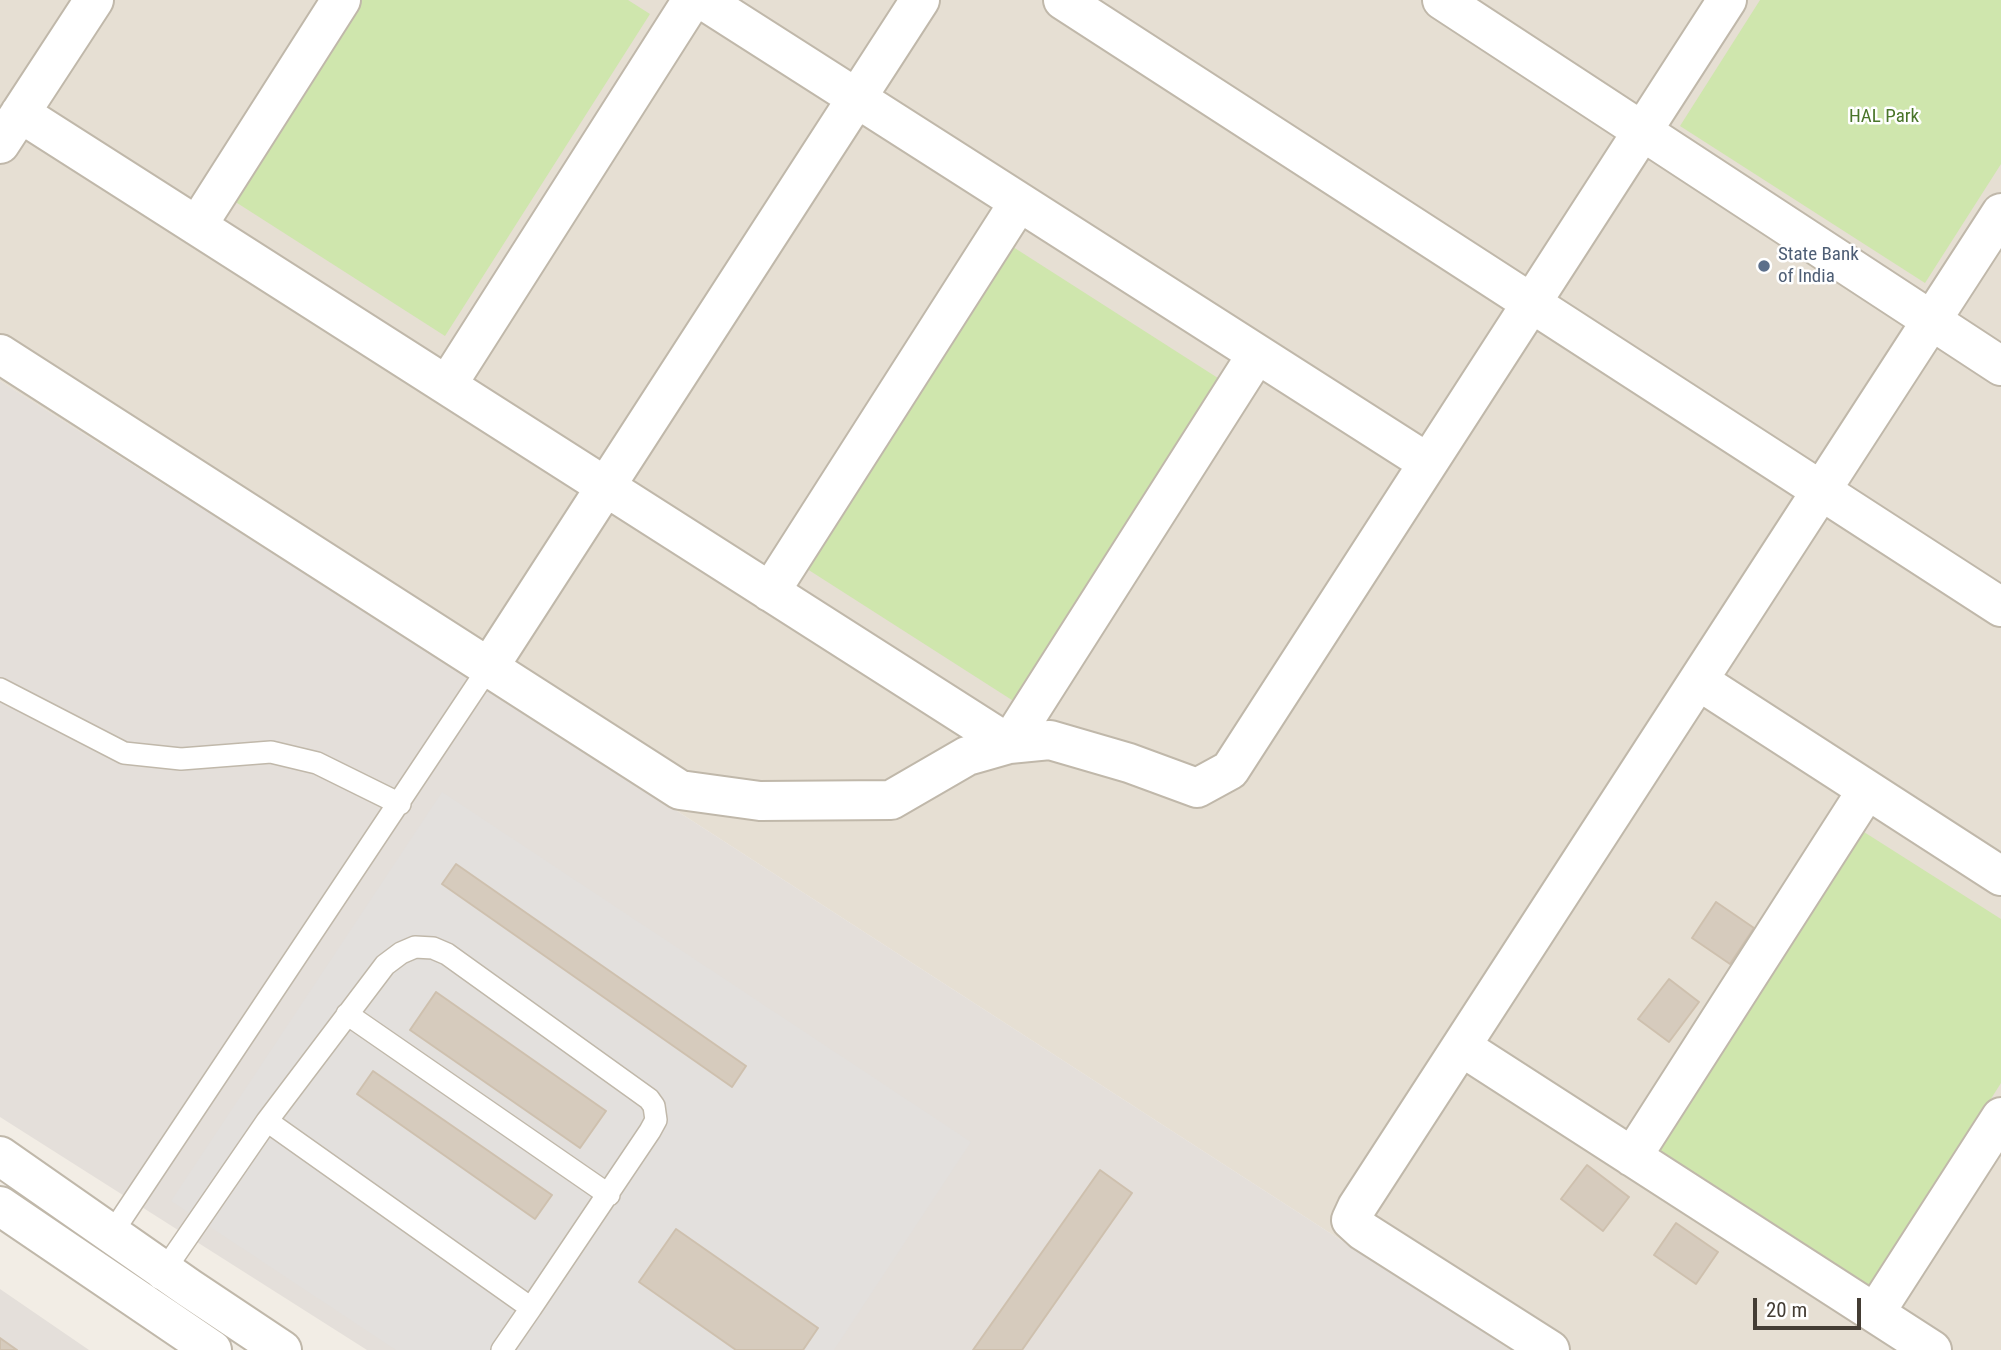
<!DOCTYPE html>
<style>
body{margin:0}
#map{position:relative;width:2001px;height:1350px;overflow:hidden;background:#f2ede5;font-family:"Roboto Condensed",sans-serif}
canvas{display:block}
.scale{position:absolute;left:1753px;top:1298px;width:108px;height:32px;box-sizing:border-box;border:4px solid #443d34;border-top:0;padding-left:9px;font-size:21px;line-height:24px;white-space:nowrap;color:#443d34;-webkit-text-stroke:5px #fff;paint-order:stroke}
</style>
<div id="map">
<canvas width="2001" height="1350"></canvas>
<div class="scale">20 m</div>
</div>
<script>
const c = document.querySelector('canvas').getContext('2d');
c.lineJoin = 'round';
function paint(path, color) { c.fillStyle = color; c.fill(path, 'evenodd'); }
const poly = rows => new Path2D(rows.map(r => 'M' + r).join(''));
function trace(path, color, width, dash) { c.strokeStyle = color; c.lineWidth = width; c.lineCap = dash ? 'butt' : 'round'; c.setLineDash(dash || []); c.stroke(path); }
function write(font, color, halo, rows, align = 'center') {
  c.font = font + ' "Roboto Condensed",sans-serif'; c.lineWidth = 5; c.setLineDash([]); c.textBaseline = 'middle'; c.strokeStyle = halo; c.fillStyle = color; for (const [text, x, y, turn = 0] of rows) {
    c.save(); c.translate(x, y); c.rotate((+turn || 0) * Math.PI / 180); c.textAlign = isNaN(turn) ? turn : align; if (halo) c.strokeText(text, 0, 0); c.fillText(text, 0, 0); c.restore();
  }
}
const residential = poly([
 [0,0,2001,0,2001,1350,1511,1350,479,683,0,381]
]);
const industrial = poly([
 [0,381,479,683,1511,1350,367,1350,0,1117],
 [0,1289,89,1350,0,1350]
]);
const green = poly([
 [362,0,628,0,650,14,445,336,234,201],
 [1760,0,2001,0,2001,164,1925,283,1680,126],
 [1010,245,1221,380,1015,702,804,567],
 [1864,832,2001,919,2001,1083,1870,1289,1658,1153]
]);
const parking = poly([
 [442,792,971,1142,834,1350,396,1350,171,1201]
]);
const building = poly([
 [456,864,746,1066,732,1087,442,884,456,864],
 [1716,902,1754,928,1730,964,1692,938,1716,902],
 [1669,979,1699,1002,1669,1042,1638,1019,1669,979],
 [436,992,606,1111,580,1148,410,1030,436,992],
 [373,1071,552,1195,535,1219,357,1094,373,1071],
 [1587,1165,1629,1197,1603,1231,1561,1199,1587,1165],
 [1100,1170,1132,1193,1022,1350,973,1350,1100,1170],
 [1676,1223,1718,1252,1696,1284,1654,1255,1676,1223],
 [676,1229,818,1328,803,1350,736,1350,639,1282,676,1229],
 [0,1338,17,1350,0,1350,0,1338]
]);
const service = poly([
 [0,689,124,753,181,759,271,752,317,763,400,804],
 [347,1014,609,1195],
 [267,1121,385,965,401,953,415,947,433,948,447,954,649,1099,654,1106,656,1120,650,1131,531,1308],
 [112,1233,489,667],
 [159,1278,267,1121,531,1308,502,1350]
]);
const minor = poly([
 [703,0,1428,463],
 [1063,0,2001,607],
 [1442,0,2001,366],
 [20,113,1009,744,1257,354],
 [0,144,94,0],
 [197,226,341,0],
 [0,354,680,790,760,801,891,800,967,756,1009,744,1050,740,1129,763,1197,788,1230,770,1727,0],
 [447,385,692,0],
 [770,592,1019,202],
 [489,667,920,0],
 [1699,681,2001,876],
 [1462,1047,1932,1350],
 [0,1156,189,1288,282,1350],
 [1632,1157,1867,790],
 [0,1206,212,1350],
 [1875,1313,2001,1117],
 [1550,1350,1363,1231,1351,1220,1357,1207,2001,213]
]);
const markers = [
 [1764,266,7,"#5c6f8a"]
];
const parkNames = [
 ["HAL Park",1884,117]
];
const serviceNames = [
 ["State Bank",1778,255],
 ["of India",1778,277]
];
paint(residential, '#e6dfd3');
paint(industrial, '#e4dfda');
paint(green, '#cfe6ad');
paint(parking, '#e3e0dd');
paint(building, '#d6cbbd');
trace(building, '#cec0ae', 2);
trace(service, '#c0b8aa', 24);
trace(minor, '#c0b8aa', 42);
trace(service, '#fff', 21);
trace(minor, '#fff', 38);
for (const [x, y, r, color] of markers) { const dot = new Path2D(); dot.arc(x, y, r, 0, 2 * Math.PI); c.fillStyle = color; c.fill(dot); trace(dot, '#fff', 2.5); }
write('19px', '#497529', '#fff', parkNames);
write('19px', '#4e5e75', '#fff', serviceNames, 'left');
</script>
